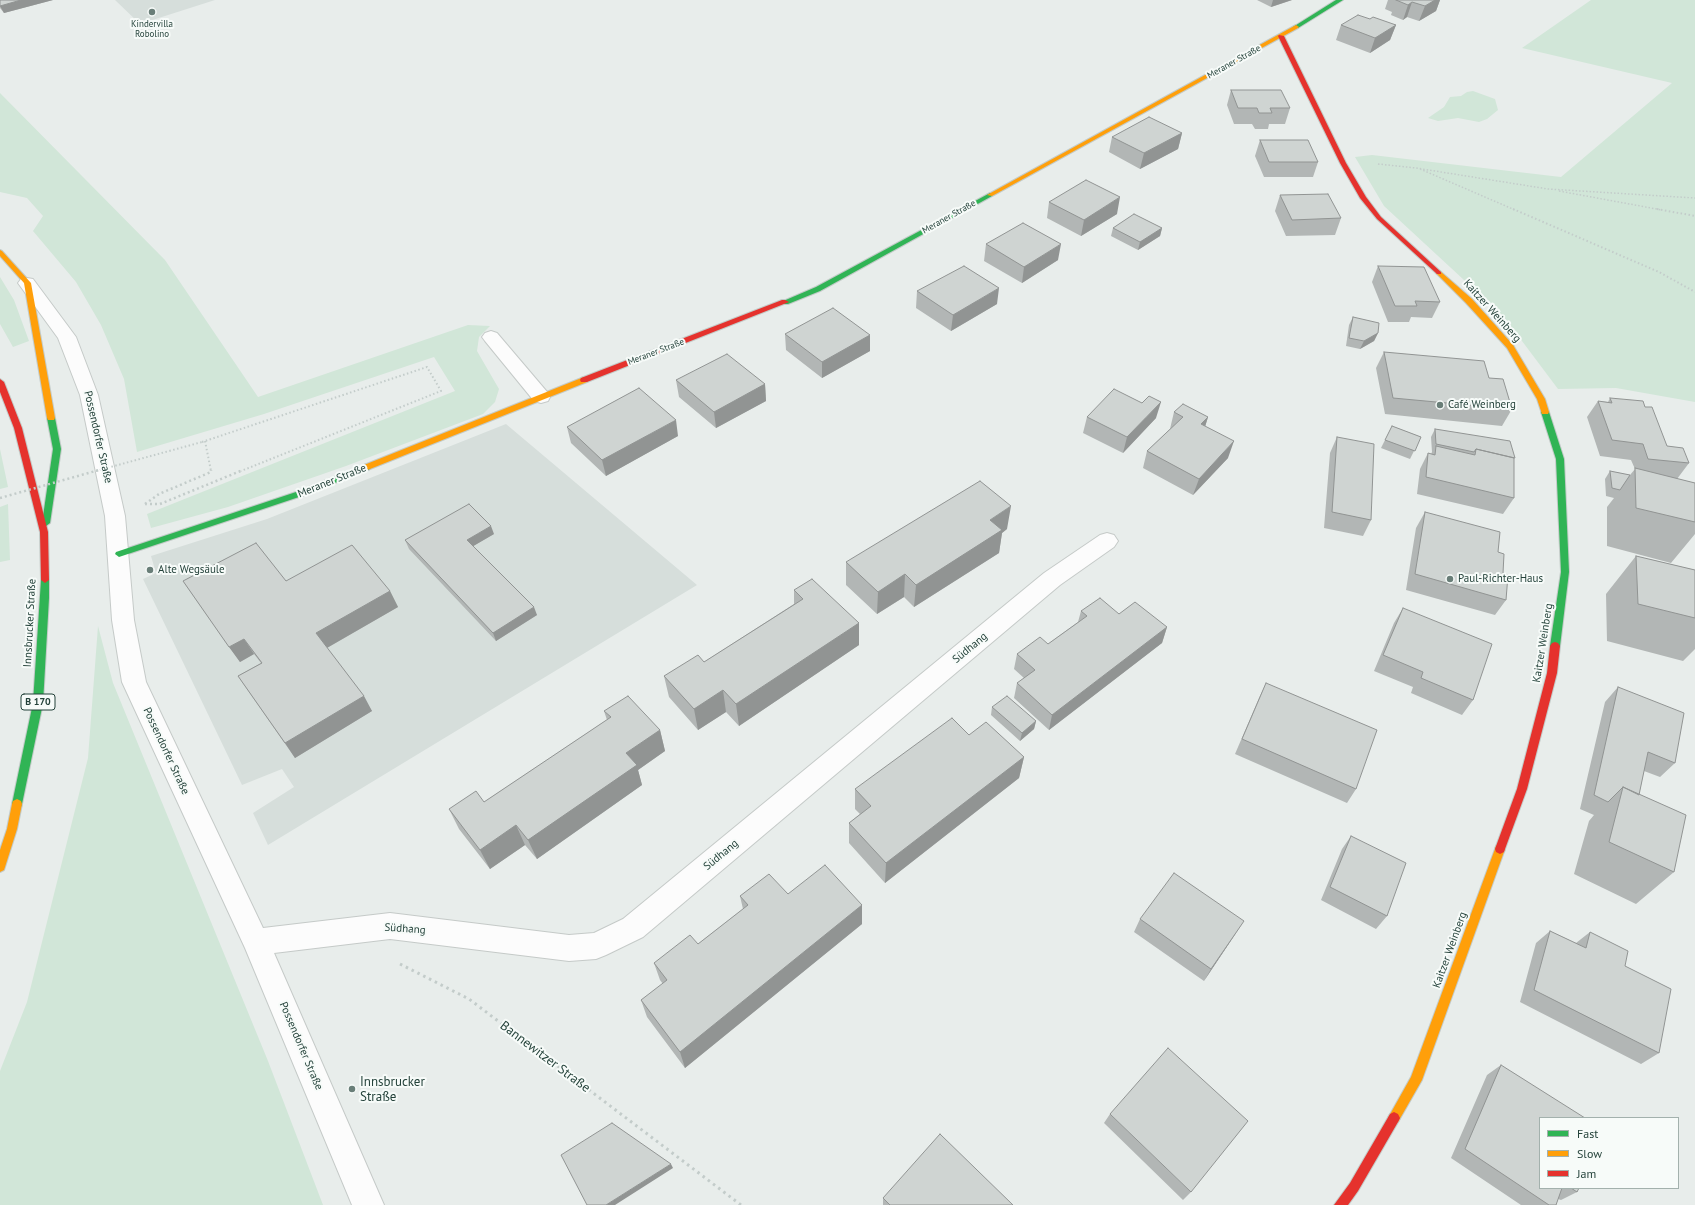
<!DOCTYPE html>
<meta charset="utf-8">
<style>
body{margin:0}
#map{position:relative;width:1695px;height:1205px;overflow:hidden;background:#e8edeb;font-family:"PT Sans",sans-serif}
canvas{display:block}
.legend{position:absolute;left:1539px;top:1117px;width:140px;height:72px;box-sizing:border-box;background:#f7fbf9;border:1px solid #a3b1ad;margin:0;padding:5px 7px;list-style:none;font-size:12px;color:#24423a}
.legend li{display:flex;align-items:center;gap:8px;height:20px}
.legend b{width:20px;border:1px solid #a3b1ad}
</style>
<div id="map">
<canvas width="1695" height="1205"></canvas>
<ul class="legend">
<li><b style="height:5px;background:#30b455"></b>Fast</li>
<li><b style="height:5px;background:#ff9f0a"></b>Slow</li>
<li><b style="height:5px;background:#e5322d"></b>Jam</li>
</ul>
</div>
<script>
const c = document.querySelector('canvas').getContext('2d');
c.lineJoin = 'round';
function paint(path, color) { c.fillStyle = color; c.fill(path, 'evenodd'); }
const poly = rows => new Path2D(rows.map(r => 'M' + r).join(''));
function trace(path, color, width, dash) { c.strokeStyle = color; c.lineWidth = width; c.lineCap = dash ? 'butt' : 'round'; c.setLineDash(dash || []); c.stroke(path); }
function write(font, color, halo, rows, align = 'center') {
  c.font = font + ' "PT Sans",sans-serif'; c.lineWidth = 4; c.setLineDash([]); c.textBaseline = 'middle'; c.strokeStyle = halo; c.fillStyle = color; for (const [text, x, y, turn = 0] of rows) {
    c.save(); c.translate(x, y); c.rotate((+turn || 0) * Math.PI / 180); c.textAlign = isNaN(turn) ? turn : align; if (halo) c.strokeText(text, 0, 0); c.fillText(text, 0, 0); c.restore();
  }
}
const built = poly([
 [115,0,215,0,140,24],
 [506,424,697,585,268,845,253,813,294,787,282,769,242,785,143,579,156,573,151,556,267,519]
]);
const green = poly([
 [1591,0,1695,0,1695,402,1616,388,1558,389,1504,317,1384,206,1355,157,1372,155,1561,177,1672,83,1522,48],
 [1473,91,1495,99,1498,110,1487,119,1479,122,1458,118,1438,121,1428,118,1444,107,1450,97,1461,96,1467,92],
 [0,93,165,260,258,397,468,325,490,326,479,337,477,351,499,389,495,402,483,414,346,466,228,507,151,528,147,514,455,391,434,357,264,414,137,452,124,379,101,325,76,282,33,231,43,216,27,198,0,192],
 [0,277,14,300,29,341,13,347,0,324],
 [0,449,8,487,0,489],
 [8,504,10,560,0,562,0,507],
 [98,626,113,683,268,1061,323,1205,0,1205,0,1071,27,1002,88,758]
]);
const pathFar3 = poly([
 [1378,164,1416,168,1548,189,1695,198],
 [1420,169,1515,210],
 [1559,191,1662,210]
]);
const pathFar2 = poly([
 [1513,209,1659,272,1695,292],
 [1657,209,1695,216],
 [205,441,211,471],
 [202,442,427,367,441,391,241,471]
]);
const pathFar1 = poly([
 [145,504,160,504,243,470],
 [145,504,159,494,211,472,211,470]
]);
const path = poly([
 [400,964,469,999,741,1205]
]);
const street = poly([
 [27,278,33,279,76,337,98,395,125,516,134,620,146,682,263,928,390,913,569,935,594,933,623,919,1044,573,1100,535,1107,533,1114,535,1118,541,1114,547,1060,585,643,937,606,955,596,959,569,961,390,939,274,953,384,1205,352,1205,245,948,122,682,112,620,105,516,80,395,58,338,18,283,21,279,27,278],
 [491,331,497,333,548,393,550,397,548,401,541,403,534,401,485,341,482,337,485,333,491,331]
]);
const fast = poly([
 [1336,0,1343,0,1298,28,1293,27,1336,0],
 [990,193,992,194,992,196,820,291,788,304,785,304,781,302,816,287,990,193],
 [1545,409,1549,412,1564,459,1569,572,1560,646,1558,649,1555,650,1552,649,1550,646,1561,572,1556,459,1541,412,1545,409],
 [51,415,55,418,61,449,50,523,46,526,42,523,53,449,47,418,51,415],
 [367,464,371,467,370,469,302,496,119,557,115,554,116,552,296,492,367,464],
 [45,577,49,580,49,598,43,703,22,804,21,807,17,809,13,807,12,804,33,703,41,580,45,577]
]);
const slow = poly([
 [1296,25,1299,27,1298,28,992,196,987,195,1296,25],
 [0,250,2,251,31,283,55,418,54,420,48,420,47,418,24,283,0,256,0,250],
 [1439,271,1441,272,1472,299,1513,345,1545,399,1549,412,1548,414,1542,414,1537,399,1507,348,1466,303,1436,273,1439,271],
 [584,377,588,380,587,382,370,469,367,470,363,467,364,465,584,377],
 [17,799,21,801,22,804,17,829,5,867,4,870,0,872,0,850,7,829,12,804,13,801,17,799],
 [1500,844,1504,846,1505,849,1422,1080,1398,1122,1394,1124,1390,1122,1388,1118,1411,1077,1495,849,1496,846,1500,844]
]);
const jam = poly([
 [1279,35,1284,36,1346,163,1366,197,1381,217,1441,272,1441,274,1437,274,1377,219,1360,198,1340,163,1278,36,1279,35],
 [782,300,785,300,789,302,587,382,581,382,580,380,581,378,782,300],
 [0,379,4,382,22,428,48,532,49,580,45,583,41,580,40,532,14,428,0,392,0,379],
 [1555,642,1558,643,1560,646,1557,673,1527,789,1505,849,1504,852,1500,854,1496,852,1495,849,1517,789,1547,673,1550,646,1552,643,1555,642],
 [1394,1112,1398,1114,1400,1118,1398,1122,1358,1191,1348,1205,1334,1205,1350,1183,1390,1114,1394,1112]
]);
const pathBridgeFar1 = poly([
 [96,471,202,442]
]);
const pathBridge = poly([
 [0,498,99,470]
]);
const wall = poly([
 [0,0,53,0,4,13,0,8],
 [1257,0,1292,0,1271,7],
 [1388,0,1440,0,1436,11,1419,21,1407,17,1403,20,1391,15,1392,12,1385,9],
 [1370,19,1396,25,1390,40,1370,53,1336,40,1341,25],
 [1231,90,1290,108,1285,124,1269,124,1268,129,1255,129,1252,124,1234,124,1227,105],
 [1182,133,1178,149,1140,169,1109,152,1112,137],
 [1260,140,1318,162,1313,177,1264,177,1255,156],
 [1280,195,1341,218,1335,235,1286,236,1275,211],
 [1049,202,1117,214,1081,236,1047,218],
 [1113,228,1162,228,1160,236,1138,250,1111,236],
 [986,244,1058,260,1022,283,984,261],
 [1378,266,1440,302,1432,318,1411,317,1409,322,1388,322,1372,282],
 [917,291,997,304,951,331,916,308],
 [1353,317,1378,333,1374,341,1360,349,1346,346,1349,325],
 [785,334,870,335,870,351,822,378,786,350],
 [1384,352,1489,378,1512,409,1502,426,1385,414,1376,368],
 [676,380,765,384,766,401,716,428,679,397],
 [1610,398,1645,407,1667,446,1689,463,1677,479,1695,483,1695,534,1671,563,1607,546,1607,507,1614,498,1606,496,1605,479,1610,471,1630,475,1635,469,1631,460,1600,456,1587,417,1598,401,1608,402],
 [1174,412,1208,417,1205,427,1228,458,1193,495,1143,468,1147,451,1170,429],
 [1087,417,1156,418,1123,453,1083,433],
 [1392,426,1421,437,1410,459,1381,448],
 [567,427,678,436,606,476,571,443],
 [1435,429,1514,459,1514,498,1503,514,1417,494,1420,469,1428,453,1431,454,1432,452,1431,437],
 [1337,437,1371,520,1363,536,1324,528,1330,453],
 [1425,512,1498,552,1503,573,1506,600,1495,615,1406,590,1416,528],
 [1007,529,1002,533,999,553,914,607,904,597,877,614,846,585,846,562],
 [494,534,473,546,537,615,496,641,409,549,405,540],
 [1636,556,1695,570,1695,649,1683,661,1607,641,1606,594],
 [183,581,286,581,390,591,398,607,327,648,372,711,295,758,238,676,261,663,254,654,240,662],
 [794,590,859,623,859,645,739,726,726,712,698,730,669,697,664,676,704,662,794,604],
 [1403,608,1473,700,1462,715,1411,693,1413,687,1374,671,1394,623],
 [1081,611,1119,614,1167,627,1162,643,1049,730,1014,698,1017,683,1024,678,1014,669,1017,654,1048,644,1078,622],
 [1266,683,1356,789,1347,803,1235,754,1259,698],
 [1618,687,1675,763,1660,777,1644,771,1639,795,1674,872,1636,904,1574,874,1589,821,1594,815,1580,809,1605,702],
 [992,707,1036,721,1034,729,1020,741,991,715],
 [604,711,660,730,665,751,638,770,642,785,537,859,525,845,490,869,459,829,449,809,484,802,607,720],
 [969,735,1024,757,1019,778,885,883,849,843,849,823,860,814,855,809,855,789],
 [1351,836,1387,916,1376,929,1321,900,1342,849],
 [788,894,862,905,862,924,685,1068,647,1017,641,1000,663,984,660,980,654,963,698,944,743,909,740,896],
 [1140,919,1236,933,1204,981,1134,932],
 [1550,931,1576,943,1590,932,1625,966,1659,1053,1641,1064,1520,1002,1536,943],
 [1501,1065,1540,1188,1579,1188,1577,1192,1561,1200,1558,1199,1556,1205,1521,1205,1451,1158,1487,1075],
 [1110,1114,1191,1192,1183,1200,1104,1123],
 [883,1198,1013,1205,883,1205]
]);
const shadedWall = poly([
 [21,0,53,0,4,13,0,6],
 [1273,0,1292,0,1271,7],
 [1435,0,1440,0,1436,11,1419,21,1425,6],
 [1412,2,1407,17,1403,20,1408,5],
 [1396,25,1390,40,1370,53,1375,38],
 [1182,133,1178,149,1140,169,1144,153],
 [1120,197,1117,214,1081,236,1084,220],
 [1162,228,1160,236,1138,250,1140,242],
 [1061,244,1058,260,1022,283,1024,267],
 [999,288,997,304,951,331,953,315],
 [1378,333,1374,341,1360,349,1364,341],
 [870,335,870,351,822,378,822,362],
 [765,384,766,401,716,428,714,412],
 [1161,402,1156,418,1123,453,1127,437],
 [1208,417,1203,433,1201,424],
 [676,420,678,436,606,476,602,460],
 [1234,441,1228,458,1193,495,1199,479],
 [1011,506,1007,529,1002,533,999,553,914,607,916,585,990,520],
 [491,526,494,534,470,548,467,540],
 [905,574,904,597,877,614,878,592],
 [390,591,398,607,325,649,316,633],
 [534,607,537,615,496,641,493,633],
 [859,623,859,645,739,726,736,704],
 [1167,627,1162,643,1049,730,1052,715],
 [244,639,254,654,240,662,229,647],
 [723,690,726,712,698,730,694,709],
 [364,696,372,711,295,758,285,743],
 [1036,721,1034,729,1020,741,1022,733],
 [660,730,665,751,638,770,642,785,537,859,528,840,626,753],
 [1024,757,1019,778,885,883,886,863],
 [516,825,525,845,490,869,480,850],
 [862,905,862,924,685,1068,680,1052],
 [1244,921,1204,981,1211,969],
 [671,1164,673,1168,615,1205,606,1205]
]);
const building = poly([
 [0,0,21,0,0,6,0,0],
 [1396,0,1435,0,1425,6,1412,2,1408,5,1396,0],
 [1358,15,1370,19,1373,17,1396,25,1375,38,1341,25,1358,15],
 [1231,90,1281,90,1290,108,1270,108,1272,113,1259,113,1257,108,1238,108,1231,90],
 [1149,117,1182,133,1144,153,1112,137,1149,117],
 [1260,140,1308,140,1318,162,1269,162,1260,140],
 [1086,180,1120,197,1084,220,1049,202,1086,180],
 [1328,194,1341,218,1292,220,1280,195,1328,194],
 [1134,214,1162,228,1140,242,1113,228,1134,214],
 [1023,223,1061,244,1024,267,986,244,1023,223],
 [964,266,999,288,953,315,917,291,964,266],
 [1378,266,1424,267,1440,302,1415,301,1417,306,1395,306,1378,266],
 [833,308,870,335,822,362,785,334,833,308],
 [1353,317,1379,323,1378,333,1364,341,1349,338,1353,317],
 [1384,352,1484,361,1489,378,1503,379,1512,409,1393,398,1384,352],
 [727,354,765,384,714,412,676,380,727,354],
 [639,388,676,420,602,460,567,427,639,388],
 [1114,389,1142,403,1149,396,1161,402,1127,437,1087,417,1114,389],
 [1610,398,1643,401,1645,407,1652,407,1667,446,1683,448,1689,463,1648,459,1643,444,1612,440,1598,401,1612,403,1610,398],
 [1183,404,1208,417,1201,424,1234,441,1199,479,1147,451,1183,417,1174,412,1183,404],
 [1392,426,1421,437,1415,451,1385,440,1392,426],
 [1435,429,1510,441,1515,458,1476,449,1474,452,1436,444,1435,429],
 [1337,437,1374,444,1371,520,1332,512,1337,437],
 [1436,446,1475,455,1476,449,1514,458,1514,498,1426,477,1428,453,1435,455,1436,446],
 [1635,468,1695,483,1695,522,1636,508,1635,468],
 [1610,471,1630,475,1620,490,1612,488,1610,471],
 [980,481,1011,506,990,520,1002,530,916,585,905,574,878,592,846,562,980,481],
 [469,504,491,526,467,540,534,607,493,633,405,540,469,504],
 [1425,512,1500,532,1498,552,1504,554,1503,573,1508,575,1506,600,1415,574,1425,512],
 [256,543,286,581,352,545,390,591,316,633,364,696,285,743,238,676,262,663,244,639,229,647,183,581,256,543],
 [1636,556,1695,570,1695,618,1638,604,1636,556],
 [812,579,859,623,736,704,723,690,694,709,664,676,698,655,704,662,803,599,794,590,812,579],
 [1100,598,1119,614,1135,602,1167,627,1052,715,1017,683,1035,670,1017,654,1040,637,1048,644,1087,616,1081,611,1100,598],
 [1403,608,1492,644,1473,700,1421,678,1423,672,1383,655,1403,608],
 [1266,683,1377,730,1356,789,1242,739,1266,683],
 [1618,687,1684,713,1675,763,1648,752,1639,795,1623,787,1608,802,1594,795,1618,687],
 [628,696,660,730,626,753,637,765,528,840,516,825,480,850,449,809,476,791,484,802,611,717,604,711,628,696],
 [1007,696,1036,721,1022,733,992,707,1007,696],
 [952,718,969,735,986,722,1024,757,886,863,849,823,871,806,855,789,952,718],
 [1623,787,1686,815,1674,872,1609,842,1623,787],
 [1351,836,1406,863,1387,916,1330,887,1351,836],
 [825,865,862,905,680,1052,641,1000,667,980,654,963,690,935,698,944,748,905,740,896,769,874,788,894,825,865],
 [1174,873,1244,921,1211,969,1140,919,1174,873],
 [1550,931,1586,948,1590,932,1628,951,1625,966,1671,989,1659,1053,1534,990,1550,931],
 [1168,1048,1248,1121,1191,1192,1110,1114,1168,1048],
 [1501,1065,1585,1118,1540,1118,1540,1188,1562,1188,1556,1205,1549,1205,1465,1149,1501,1065],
 [612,1123,671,1164,606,1205,587,1205,561,1155,612,1123],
 [940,1134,1013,1205,890,1205,883,1198,940,1134],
 [1571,1188,1579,1188,1577,1192,1571,1188]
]);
const markers = [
 [152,12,4,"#697e78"],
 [1440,405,4,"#697e78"],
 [150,570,4,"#697e78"],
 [1450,579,4,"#697e78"],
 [352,1089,4,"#697e78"]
];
const farPoinames = [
 ["Kindervilla",152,24],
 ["Robolino",152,34]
];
const farStreetnames = [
 ["Meraner Straße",1234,62,-29],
 ["Meraner Straße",949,217,-29],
 ["Meraner Straße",656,352,-21]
];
const shields = [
 [38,702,34]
];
const shieldNames = [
 ["B 170",38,702]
];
const streetNames = [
 ["Kaitzer Weinberg",1492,311,48],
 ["Possendorfer Straße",98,437,77],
 ["Meraner Straße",332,481,-22],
 ["Innsbrucker Straße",30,623,-87],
 ["Kaitzer Weinberg",1543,643,-81],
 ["Südhang",970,648,-40],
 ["Possendorfer Straße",166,751,65],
 ["Südhang",721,855,-40],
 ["Südhang",405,929,4],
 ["Kaitzer Weinberg",1450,950,-70],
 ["Possendorfer Straße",301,1046,67]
];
const poiNames = [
 ["Café Weinberg",1448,405],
 ["Alte Wegsäule",158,570],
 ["Paul-Richter-Haus",1458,579]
];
const nearStreetnames = [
 ["Bannewitzer Straße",545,1057,37]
];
const nearPoinames = [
 ["Innsbrucker",360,1082],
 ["Straße",360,1097]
];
paint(built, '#d6dedb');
paint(green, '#d1e6d8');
trace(street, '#c5cac8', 2);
trace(fast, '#c3cbc8', 2);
trace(slow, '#c3cbc8', 2);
trace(jam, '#c3cbc8', 2);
trace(pathFar3, '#c3ccca', 1.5, [1.5, 2]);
trace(pathFar2, '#c3ccca', 2, [1.5, 2.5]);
trace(pathFar1, '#c3ccca', 2.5, [2, 3]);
trace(path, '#c3ccca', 3, [2.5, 4]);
paint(street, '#fcfcfc');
paint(fast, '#30b455');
paint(slow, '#ff9f0a');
paint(jam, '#e5322d');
trace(pathBridgeFar1, '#c3ccca', 2, [1.5, 2.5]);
trace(pathBridge, '#c3ccca', 2.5, [2, 3]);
paint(wall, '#b2b6b5');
paint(shadedWall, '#919493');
paint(building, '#cfd4d2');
trace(building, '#919493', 1);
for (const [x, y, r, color] of markers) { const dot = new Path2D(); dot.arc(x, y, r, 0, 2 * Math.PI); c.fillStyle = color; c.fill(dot); trace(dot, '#f7fbf9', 1.5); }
write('9px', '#24423a', '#f7fbf9', farPoinames);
write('9px', '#24423a', '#f7fbf9', farStreetnames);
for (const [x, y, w] of shields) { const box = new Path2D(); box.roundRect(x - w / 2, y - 8, w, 16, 3); c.fillStyle = '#f7fbf9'; c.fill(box); trace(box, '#24423a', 1); }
write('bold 10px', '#24423a', null, shieldNames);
write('11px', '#24423a', '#f7fbf9', streetNames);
write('11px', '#24423a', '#f7fbf9', poiNames, 'left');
write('13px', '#24423a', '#f7fbf9', nearStreetnames);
write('13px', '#24423a', '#f7fbf9', nearPoinames, 'left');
</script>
